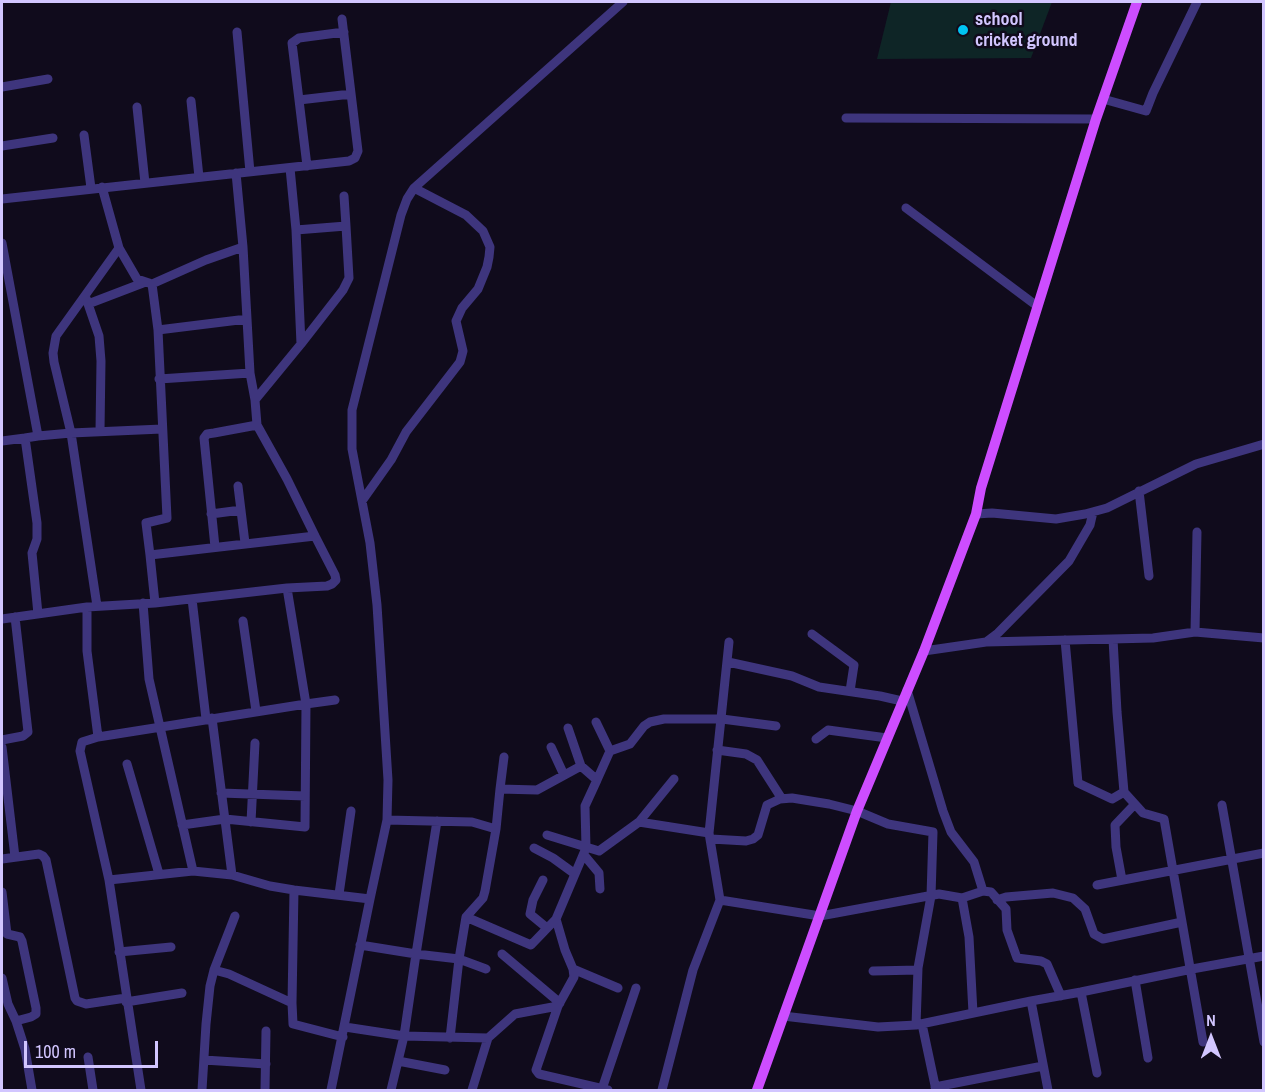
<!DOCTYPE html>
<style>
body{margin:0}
#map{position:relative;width:1265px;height:1092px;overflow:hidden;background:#100b1c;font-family:"Archivo Narrow",sans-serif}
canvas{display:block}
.frame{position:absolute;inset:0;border:3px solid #d2c6ff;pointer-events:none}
.north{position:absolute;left:1181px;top:1008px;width:60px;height:60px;-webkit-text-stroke:4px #100b1c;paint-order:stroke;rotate:0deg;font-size:16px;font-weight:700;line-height:24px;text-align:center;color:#d2c6ff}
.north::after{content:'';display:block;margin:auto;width:21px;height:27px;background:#d2c6ff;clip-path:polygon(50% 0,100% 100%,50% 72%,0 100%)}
.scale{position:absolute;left:24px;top:1041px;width:134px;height:27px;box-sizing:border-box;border:3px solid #d2c6ff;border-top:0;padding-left:8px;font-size:18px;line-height:21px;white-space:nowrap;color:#d2c6ff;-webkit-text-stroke:4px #100b1c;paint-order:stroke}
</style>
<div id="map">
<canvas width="1265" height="1092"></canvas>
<div class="frame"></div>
<div class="north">N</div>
<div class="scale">100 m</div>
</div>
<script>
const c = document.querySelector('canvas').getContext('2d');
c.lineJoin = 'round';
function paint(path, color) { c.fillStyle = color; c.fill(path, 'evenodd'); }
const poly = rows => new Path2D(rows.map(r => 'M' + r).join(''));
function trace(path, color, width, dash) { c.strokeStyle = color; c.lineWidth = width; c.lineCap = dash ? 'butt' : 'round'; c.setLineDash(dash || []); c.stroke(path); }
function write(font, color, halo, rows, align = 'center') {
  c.font = font + ' "Archivo Narrow",sans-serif'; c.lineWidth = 5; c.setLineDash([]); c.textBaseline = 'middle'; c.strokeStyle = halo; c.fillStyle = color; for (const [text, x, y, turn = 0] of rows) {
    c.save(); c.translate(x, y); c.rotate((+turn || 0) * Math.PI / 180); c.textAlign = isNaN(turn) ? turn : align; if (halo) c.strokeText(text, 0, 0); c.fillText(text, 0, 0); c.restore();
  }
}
const green = poly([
 [891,2,1052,2,1031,58,877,59]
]);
const minor = poly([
 [237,32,250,172],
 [2,87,48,79],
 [1103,99,1146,111,1153,93,1197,2],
 [299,100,292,43,299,38,344,32],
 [191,101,199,177],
 [137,107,145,183],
 [846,118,1096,119],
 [84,135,91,188],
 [2,146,53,138],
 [307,166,299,100,351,94],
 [236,173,243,247,250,373,255,400],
 [102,187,119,248,137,279,152,284],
 [344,196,346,226],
 [2,199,349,161,355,158,358,151,342,19],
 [906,208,1037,306],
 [296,230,346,226,349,278,343,290,301,344],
 [2,243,38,436,25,438],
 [119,248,56,336,53,353,54,362,71,433,162,429],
 [86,298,99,336,101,361,100,431],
 [88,304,143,283],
 [158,330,247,319],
 [159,379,250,373],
 [38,436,71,433,97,606],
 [2,441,25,438,37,523,37,539,32,553,38,614],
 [238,486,245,543],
 [1139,491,1149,576],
 [362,501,391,460,406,432,460,362,463,351,456,321,462,308,478,289,487,267,489,257,490,247,483,231,466,215,414,188],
 [211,514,241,510],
 [976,514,992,513,1056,519,1085,514,1107,508,1196,464,1264,444],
 [215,547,204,438,207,434,214,433,257,425],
 [150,555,146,523,167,518,158,330,152,284,206,260,243,247],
 [287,588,327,586,332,584,336,580,335,575,315,536],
 [192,599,206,719],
 [143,603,149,679,193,871],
 [155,603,150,555,315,536,287,479,257,425,255,400,301,344,296,230,290,168],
 [87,607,87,651,98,737],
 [2,619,87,607,155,603,287,588,306,704,98,737,82,742,80,751,109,880],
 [243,621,256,711],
 [1195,632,1264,638],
 [812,634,854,665,850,691],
 [1065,640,1078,783,1112,799,1124,792,1117,712,1113,639],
 [986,642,998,633,1069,561,1090,525,1093,512],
 [924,651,986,642,1153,638,1195,632,1197,532],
 [728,662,792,676,819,687,880,696,902,701],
 [212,718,232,875],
 [596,722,610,751],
 [568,728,581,766],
 [816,739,828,730,887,738],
 [2,740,23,736,28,732,15,617],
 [2,747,15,857],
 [551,747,564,775],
 [717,750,746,754,757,760,782,799],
 [127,764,159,874],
 [597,780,610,751,630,744,644,726,650,722,664,719,722,719,776,726],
 [500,789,504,757],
 [1124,792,1143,813,1164,819,1203,1042],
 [221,793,305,796],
 [1222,805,1264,1042],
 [387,820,472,822,496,829],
 [437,821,416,954,459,959,450,1038],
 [251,822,255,743],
 [639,822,674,779],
 [182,825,225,819,305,827,306,704,335,700],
 [709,833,729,642],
 [547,835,599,851,639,822,709,833,720,900],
 [711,839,746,841,753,839,758,835,767,805,780,799,792,798,829,804,857,811,888,824,933,832,931,896,918,968,916,1025],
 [534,848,553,858,575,874],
 [584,855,599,873,600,889],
 [2,859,39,854,43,856,46,860,75,998,77,1001,86,1004,126,998],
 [543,880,533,900,530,914,547,928],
 [1122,880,1116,847,1115,825,1135,804],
 [1097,885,1264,853],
 [983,891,991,892,1006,909,1007,930,1017,958,1041,961,1047,964,1061,996],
 [2,892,7,934,20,937,22,941,36,1008,36,1014,31,1017,16,1021,25,1049,32,1090],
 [339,894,351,811],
 [962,898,969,937,973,1013],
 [370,899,387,820,388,780,377,605,370,543,352,449,352,410,401,215,407,199,414,188,623,2],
 [997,900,1006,897,1053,893,1073,898,1085,909,1094,934,1103,939,1182,922],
 [466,917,483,898,485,891,496,829,500,789,537,790,581,766,597,780,585,806,586,848,556,919,565,950,573,969,574,977,558,1006,536,1070,539,1074,608,1090],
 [360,945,416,954,404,1036,391,1090],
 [119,952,171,947],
 [502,954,560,1003],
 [486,969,459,959,466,917,531,945,556,919],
 [573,969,618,988],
 [214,970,235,916],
 [873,971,918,970],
 [2,978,8,1004,16,1021],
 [1135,980,1148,1058],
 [1081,992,1192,969,1264,956],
 [1031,1001,1081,992,1097,1073],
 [126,1002,182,993],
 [292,1003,294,890],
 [783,1016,878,1027,916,1025,1031,1001,1048,1090],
 [922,1024,936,1090],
 [345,1027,404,1036,488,1038,515,1014,558,1006],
 [88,1057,93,1090],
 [204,1060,266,1064],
 [398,1061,445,1070],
 [935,1087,1043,1066],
 [602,1089,636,988],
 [141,1090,109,880,193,871,232,875,270,886,294,890,370,899,331,1090],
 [202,1090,206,1024,210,986,214,970,229,974,292,1003,293,1024,343,1037],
 [265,1090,266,1031],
 [472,1090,488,1038],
 [662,1090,693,970,720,900,820,916,939,894,962,898,983,891,974,862,951,832,943,811,907,690]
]);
const major = poly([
 [757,1090,857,811,924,651,976,514,981,488,1096,119,1137,2]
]);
const markers = [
 [963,30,6,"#00c3f1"]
];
const poiNames = [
 ["school",975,20],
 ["cricket ground",975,41]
];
paint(green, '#0e2526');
trace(minor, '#3e357d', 9);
trace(major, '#cd4dff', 10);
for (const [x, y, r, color] of markers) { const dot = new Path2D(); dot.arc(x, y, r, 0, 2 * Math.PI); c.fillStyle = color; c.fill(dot); trace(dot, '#100b1c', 2); }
write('bold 18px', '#d2c6ff', '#100b1c', poiNames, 'left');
</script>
